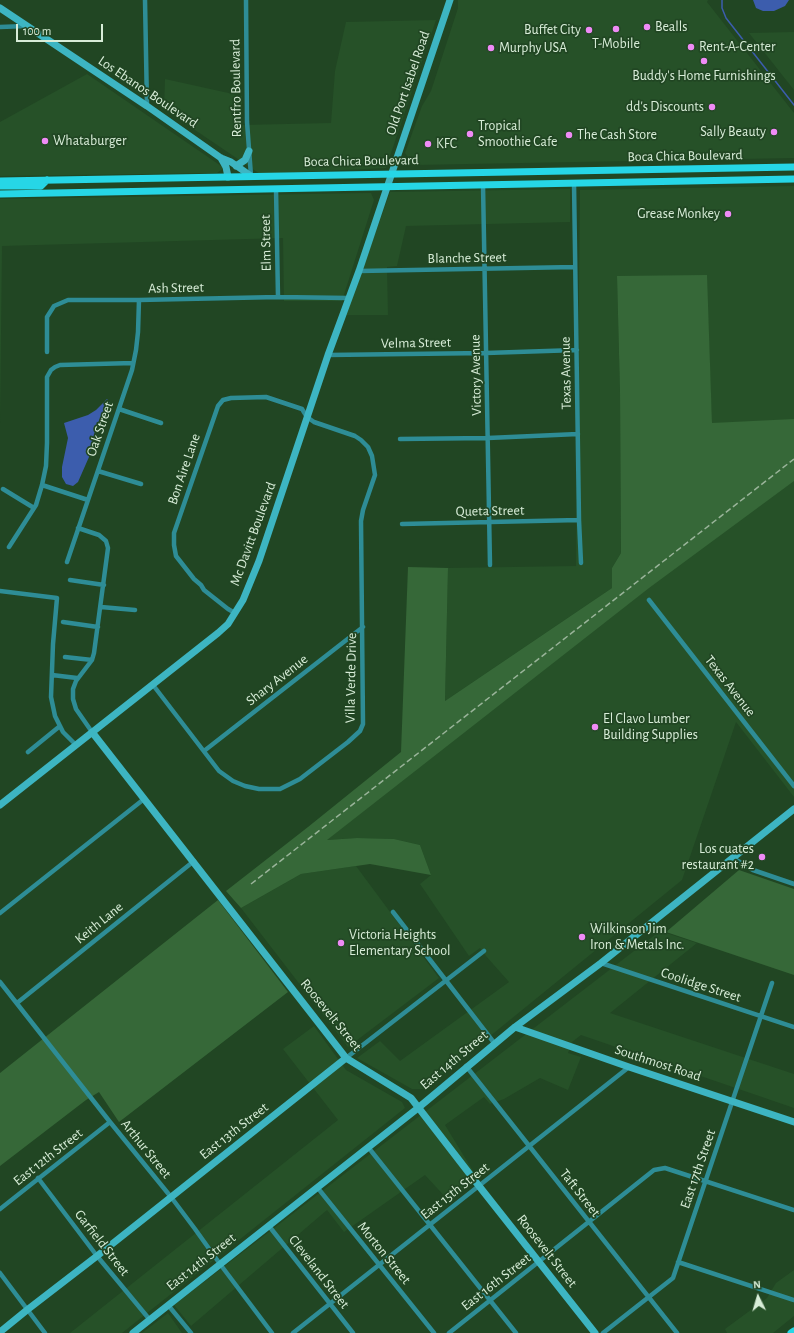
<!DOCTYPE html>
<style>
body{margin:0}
#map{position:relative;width:794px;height:1333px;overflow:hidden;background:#214623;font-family:"Alegreya Sans",sans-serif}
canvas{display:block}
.north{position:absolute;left:738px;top:1277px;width:40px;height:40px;-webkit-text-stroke:3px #214623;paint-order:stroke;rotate:355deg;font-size:11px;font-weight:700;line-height:16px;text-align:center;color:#d8edd8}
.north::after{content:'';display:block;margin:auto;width:14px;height:18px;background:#d8edd8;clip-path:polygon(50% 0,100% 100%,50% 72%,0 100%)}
.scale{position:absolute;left:16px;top:24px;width:87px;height:18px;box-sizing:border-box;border:2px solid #d8edd8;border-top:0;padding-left:5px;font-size:12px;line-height:14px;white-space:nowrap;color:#d8edd8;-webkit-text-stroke:3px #214623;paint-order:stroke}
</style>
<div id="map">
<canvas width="794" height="1333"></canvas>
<div class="north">N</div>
<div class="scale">100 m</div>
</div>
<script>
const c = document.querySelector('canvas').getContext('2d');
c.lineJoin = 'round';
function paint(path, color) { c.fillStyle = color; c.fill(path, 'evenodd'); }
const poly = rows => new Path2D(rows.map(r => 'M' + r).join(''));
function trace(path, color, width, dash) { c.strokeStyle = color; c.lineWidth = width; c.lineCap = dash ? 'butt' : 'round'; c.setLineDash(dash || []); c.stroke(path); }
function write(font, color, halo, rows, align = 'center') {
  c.font = font + ' "Alegreya Sans",sans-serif'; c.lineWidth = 3.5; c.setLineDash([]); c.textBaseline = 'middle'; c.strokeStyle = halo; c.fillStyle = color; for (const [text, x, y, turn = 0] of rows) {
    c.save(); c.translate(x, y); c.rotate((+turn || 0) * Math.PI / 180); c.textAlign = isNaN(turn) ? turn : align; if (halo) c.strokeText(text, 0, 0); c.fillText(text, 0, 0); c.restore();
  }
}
const built = poly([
 [458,0,708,0,707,2,794,113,794,158,414,165,405,153,422,106,431,91,458,8],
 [436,20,386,168,260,174,164,109,165,79,242,96,242,125,331,123,335,71,346,22],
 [794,32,794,90,749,33],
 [87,74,224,168,217,173,0,176,0,122],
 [794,186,794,425,712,427,708,319,617,276,620,392,621,553,612,568,612,588,445,701,448,568,576,566,580,190],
 [570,189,570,222,406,226,397,266,387,267,388,315,346,315,390,192],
 [371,193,374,200,342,301,284,301,283,238,2,246,0,423,0,199],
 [794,480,794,797,736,722,682,880,425,1089,412,1089,357,1058,380,1041,400,1061,509,982,486,956,480,948,469,956,420,884,431,875,420,845,394,839,357,838,326,840,504,699,657,581],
 [356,866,439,978,348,1047,241,908,301,874],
 [660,931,697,943,610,1013,794,1074,794,1108,581,1035,572,1042,568,1053,581,1057,568,1090,540,1078,504,1099,490,1104,484,1097,445,1125,478,1179,449,1201,425,1175,344,1232,327,1210,191,1326,174,1305],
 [314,1026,346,1070,402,1102,405,1108,122,1333,70,1333,338,1120,283,1049],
 [794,1270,794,1316,773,1333,727,1333,725,1329,767,1298,776,1283],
 [168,1313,182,1333,142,1333]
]);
const green = poly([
 [707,275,712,423,794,419,794,481,649,588,327,840,357,838,394,839,420,845,431,875,370,864,301,874,241,908,226,891,308,827,401,752,408,567,448,568,445,701,612,588,612,568,621,553,620,392,617,276],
 [739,870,794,889,794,975,666,932],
 [218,900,288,992,119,1122,99,1092,86,1100,0,1166,0,1073]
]);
const water = poly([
 [753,0,789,0,785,6,774,11,763,11,756,8],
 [107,399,110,403,103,414,101,423,95,431,89,457,78,482,73,486,66,484,62,477,62,467,68,438,64,423,88,415,96,410]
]);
const stream = poly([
 [722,0,722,8,726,18,794,105]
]);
const street = poly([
 [145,0,147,106],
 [246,0,247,122,251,176],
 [0,27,26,26],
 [574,183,579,520,581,563],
 [483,185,490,565],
 [276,189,278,297],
 [359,271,575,267],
 [47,352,47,317,54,306,68,300,139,300,278,297,348,298],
 [328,355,486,353,577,350],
 [119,409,161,423],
 [400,439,488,438,578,434],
 [98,471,141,484],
 [42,485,88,500],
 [3,489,34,508],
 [402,524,579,520],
 [78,528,99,535,106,541,108,548,94,653,92,660,76,681,73,689,73,699,76,709,92,732],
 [9,547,36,505,42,485,46,466,47,443,47,377,51,370,55,367,60,365,133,363],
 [67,562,132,370,136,350,138,332,139,300],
 [70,580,104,585],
 [0,591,57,598,53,644,51,697,55,716,63,732,76,745],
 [649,600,794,786],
 [101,607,135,610],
 [63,622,98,627],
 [65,657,92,660],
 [52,675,77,678],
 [153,685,219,771,233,781,245,786,259,789,280,789,300,779,348,742,360,731,363,724,361,521,363,510,375,475,372,456,368,447,361,440,355,436,314,422,307,417,302,409,266,397,231,398,223,400,218,406,174,533,174,545,176,556,194,579,201,585,204,590,228,609,235,613],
 [204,751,363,627],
 [28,752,60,726],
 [733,858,753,870,794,884],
 [393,912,495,1044],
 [0,913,144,799],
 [601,963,794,1027],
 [0,982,110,1122,171,1197,195,1229,220,1264,272,1333],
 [17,1003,194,861],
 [346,1058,484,951],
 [466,1066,677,1333],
 [368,1147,516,1333],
 [38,1178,97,1256,150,1320],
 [317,1187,434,1333],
 [0,1209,110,1122],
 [269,1226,353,1333],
 [678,1262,794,1300],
 [0,1273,45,1333],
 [168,1305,191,1333],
 [293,1333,629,1067],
 [449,1333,654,1170,665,1168,794,1210],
 [603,1333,673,1278,772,983]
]);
const secondary = poly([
 [0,8,147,106,221,158,231,162,251,176],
 [221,158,226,167,228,177],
 [236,166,245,160,249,151],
 [92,732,346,1058,411,1098,479,1186,595,1333],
 [0,805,218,633,228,624,243,600,259,561,328,355,359,271,450,0],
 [515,1027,629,1067,794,1122],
 [0,1332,27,1310,97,1256,346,1058],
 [133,1333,418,1108,515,1027,601,963,794,809]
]);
const primary = poly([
 [0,181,794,167],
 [0,186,41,186,47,180],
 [0,194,794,179],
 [791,1333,794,1331]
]);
const rail = poly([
 [251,884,794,459]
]);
const markers = [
 [647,27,4,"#ef8bf6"],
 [616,29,4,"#ef8bf6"],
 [589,30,4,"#ef8bf6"],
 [691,47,4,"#ef8bf6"],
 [491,48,4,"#ef8bf6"],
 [704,61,4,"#ef8bf6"],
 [712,107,4,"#ef8bf6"],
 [774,132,4,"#ef8bf6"],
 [470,134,4,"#ef8bf6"],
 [569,135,4,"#ef8bf6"],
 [45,141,4,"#ef8bf6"],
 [428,144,4,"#ef8bf6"],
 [728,214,4,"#ef8bf6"],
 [595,727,4,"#ef8bf6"],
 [762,857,4,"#ef8bf6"],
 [582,937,4,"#ef8bf6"],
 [341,943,4,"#ef8bf6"]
];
const poiNames = [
 ["Bealls",655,27],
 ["Buffet City",581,30,"right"],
 ["T-Mobile",616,44,"center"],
 ["Rent-A-Center",699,47],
 ["Murphy USA",499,48],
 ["Buddy's Home Furnishings",704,76,"center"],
 ["dd's Discounts",704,107,"right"],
 ["Tropical",478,126],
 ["Smoothie Cafe",478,142],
 ["Sally Beauty",766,132,"right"],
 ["The Cash Store",577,135],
 ["Whataburger",53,141],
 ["KFC",436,144],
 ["Grease Monkey",720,214,"right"],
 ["El Clavo Lumber",603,719],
 ["Building Supplies",603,735],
 ["Los cuates",754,849,"right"],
 ["restaurant #2",754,865,"right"],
 ["Wilkinson Jim",590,929],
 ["Iron & Metals Inc.",590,945],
 ["Victoria Heights",349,935],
 ["Elementary School",349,951]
];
const streetNames = [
 ["Old Port Isabel Road",408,83,-71],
 ["Rentfro Boulevard",236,88,-91],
 ["Los Ebanos Boulevard",148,92,34],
 ["Boca Chica Boulevard",685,156,-1],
 ["Boca Chica Boulevard",361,161,-1],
 ["Elm Street",266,243,-91],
 ["Blanche Street",467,258,-1],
 ["Ash Street",176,288,-1],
 ["Velma Street",416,343,-1],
 ["Texas Avenue",566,373,-91],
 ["Victory Avenue",476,375,-91],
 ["Oak Street",100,429,-71],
 ["Bon Aire Lane",184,469,-71],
 ["Queta Street",490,511,-1],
 ["Mc Davitt Boulevard",253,534,-70],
 ["Villa Verde Drive",351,678,-89],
 ["Shary Avenue",277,680,-38],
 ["Texas Avenue",730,686,52],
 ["Keith Lane",99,923,-39],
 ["Coolidge Street",701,985,18],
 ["Roosevelt Street",331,1015,51],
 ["East 14th Street",454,1060,-40],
 ["Southmost Road",658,1063,18],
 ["East 13th Street",234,1131,-38],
 ["Arthur Street",146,1149,51],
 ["East 12th Street",48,1157,-38],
 ["East 17th Street",698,1169,-71],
 ["East 15th Street",455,1191,-38],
 ["Taft Street",580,1193,52],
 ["Garfield Street",102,1243,52],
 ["Roosevelt Street",547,1251,52],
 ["Morton Street",384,1253,51],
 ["East 14th Street",201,1262,-38],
 ["Cleveland Street",319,1272,52],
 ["East 16th Street",496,1282,-38]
];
paint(built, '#265128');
paint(green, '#366838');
paint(water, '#3c5dad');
trace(stream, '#3c5dad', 1.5);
trace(street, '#2e8d96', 4.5);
trace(secondary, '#3db5c2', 7);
trace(primary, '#26d6e6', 7);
trace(rail, '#9ab49a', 1.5, [6, 3]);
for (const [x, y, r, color] of markers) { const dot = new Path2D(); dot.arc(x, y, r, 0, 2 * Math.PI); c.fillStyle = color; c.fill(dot); trace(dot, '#214623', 1.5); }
write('14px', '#d8edd8', '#214623', poiNames, 'left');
write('14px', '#d8edd8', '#214623', streetNames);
</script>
